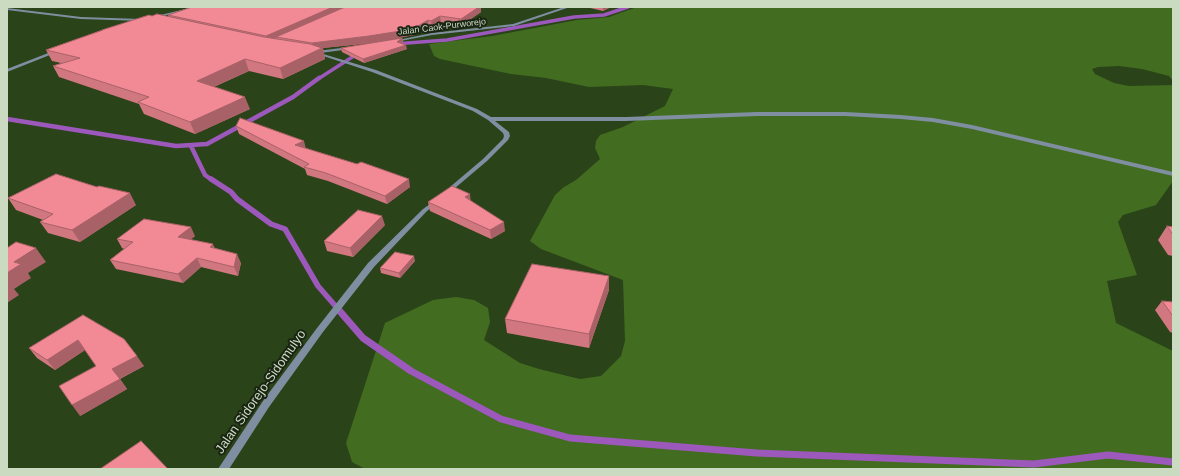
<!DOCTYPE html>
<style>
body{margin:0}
#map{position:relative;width:1180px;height:476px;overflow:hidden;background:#2a4318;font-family:Arial,sans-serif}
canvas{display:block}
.frame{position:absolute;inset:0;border:8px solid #cbdbc2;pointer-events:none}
</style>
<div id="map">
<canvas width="1180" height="476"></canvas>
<div class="frame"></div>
</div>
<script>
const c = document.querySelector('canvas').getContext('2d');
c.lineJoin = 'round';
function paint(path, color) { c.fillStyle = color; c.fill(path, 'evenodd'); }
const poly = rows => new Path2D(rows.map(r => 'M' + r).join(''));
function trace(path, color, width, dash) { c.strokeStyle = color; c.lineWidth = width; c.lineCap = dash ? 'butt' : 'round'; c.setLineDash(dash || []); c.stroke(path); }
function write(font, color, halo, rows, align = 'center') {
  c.font = font + ' Arial,sans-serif'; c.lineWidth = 4; c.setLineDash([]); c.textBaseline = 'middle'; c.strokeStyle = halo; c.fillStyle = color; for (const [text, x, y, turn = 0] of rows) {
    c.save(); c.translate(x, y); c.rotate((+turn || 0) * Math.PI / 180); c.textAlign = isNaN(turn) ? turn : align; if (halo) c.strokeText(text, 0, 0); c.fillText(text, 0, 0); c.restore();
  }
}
const green = poly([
 [637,7,1173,7,1173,81,1169,76,1142,69,1119,66,1098,67,1092,69,1095,74,1114,83,1129,86,1173,85,1173,181,1156,205,1123,215,1118,222,1137,275,1107,281,1116,323,1173,351,1173,469,365,469,352,462,346,443,385,323,433,300,456,297,474,300,488,308,490,322,484,340,520,363,539,369,580,379,601,376,621,356,625,341,623,280,541,249,530,241,555,195,564,187,576,180,600,159,595,148,596,141,600,135,623,127,665,106,673,89,643,85,589,87,546,78,511,74,440,59,434,56,429,44,492,36,577,20,609,17]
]);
const streamFar3 = poly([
 [394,44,447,40,574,17,604,15,628,7],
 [318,79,357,54]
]);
const streamFar2 = poly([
 [7,119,176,146,207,144,293,97,319,78],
 [191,146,205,175,212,180]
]);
const streamFar1 = poly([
 [211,179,231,192,237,199,271,224,285,229,318,286,338,309]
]);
const stream = poly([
 [337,308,363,338,411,371,501,419,570,438,757,453,1034,464,1108,455,1173,462]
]);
const minor = poly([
 [194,7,201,7,154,18,152,17,194,7],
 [564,7,570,7,514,26,432,35,395,42,393,41,432,33,513,24,564,7],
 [7,8,81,17,142,19,144,20,142,21,81,19,7,10,7,8],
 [349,47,351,47,351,49,320,53,376,70,477,109,491,117,626,117,757,112,845,112,901,115,933,118,972,125,1173,172,1173,176,972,129,933,122,901,119,845,116,757,116,626,121,495,121,509,132,510,136,508,140,487,161,448,194,446,195,444,194,443,193,444,192,483,159,503,139,504,136,503,133,488,120,473,111,372,72,314,53,317,51,349,47],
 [56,50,60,51,7,72,7,69,56,50],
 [437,199,440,201,439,202,427,211,374,267,323,332,269,407,229,469,218,469,263,401,317,328,368,263,423,209,437,199]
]);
const wall = poly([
 [586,7,611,7,603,11],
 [481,12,462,25,441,22,432,27,429,26,414,35,371,43,323,48,325,59,283,79,249,71,214,87,250,109,195,134,144,114,139,104,59,77,53,66,61,63,52,61,46,50,102,30,152,16,168,17,168,15],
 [402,38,403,42,401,43,407,49,364,63,342,52,341,48],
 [236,126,306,148,410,187,387,204,328,181,307,175,305,169,239,134],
 [8,198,136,205,80,242,48,233,40,222,43,220,16,210],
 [471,201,505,231,491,239,430,211,428,202],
 [385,225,353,257,327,251,324,241],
 [1167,226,1173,227,1173,256,1168,255,1158,240],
 [195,236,190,240,215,248,241,263,238,276,201,267,183,283,116,269,110,260,124,249,122,248,117,239],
 [415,261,400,278,381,273,380,268],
 [609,276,609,290,589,348,507,333,505,319],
 [1162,301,1173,302,1173,333,1170,332,1155,310],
 [83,315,144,366,120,379,127,389,80,416,96,366,85,350,55,370,37,358,29,348]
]);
const shadedWall = poly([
 [333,7,347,7,276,37,277,38,268,42,266,36],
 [479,7,481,7,481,12,462,25,461,19],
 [603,7,611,7,603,11],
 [440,16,441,22,432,27,431,21],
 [428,20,429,26,414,35,371,43,323,48,325,59,283,79,280,68,314,49,312,43],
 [402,38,403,42,397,45,397,42],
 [406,45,407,49,364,63,363,59],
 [245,59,249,71,202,92,197,81],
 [245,97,250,109,195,134,190,122],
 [304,141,306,149,295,145],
 [409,179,410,187,387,204,385,196],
 [130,193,136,205,80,242,72,230],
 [470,194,471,203,465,197],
 [382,216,385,225,353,257,350,248],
 [504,222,505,231,491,239,490,230],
 [191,227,195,236,183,246,178,237],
 [213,244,217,253,210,247],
 [36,248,46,262,28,273,31,278,14,289,19,295,7,303,7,273,14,262],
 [237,254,241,263,238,276,234,267],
 [414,256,415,261,400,278,399,273],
 [197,258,201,267,183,283,178,274],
 [609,276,609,290,589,348,589,334],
 [78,340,85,350,55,370,47,360],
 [137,356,144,366,119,379,112,369],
 [120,379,127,389,80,416,72,405]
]);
const building = poly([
 [192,7,333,7,266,36,168,15,192,7],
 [345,7,479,7,461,19,440,16,431,21,428,20,413,29,369,36,312,43,276,37,345,7],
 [157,14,264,37,310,44,322,48,280,68,245,59,197,81,245,97,190,122,138,102,149,97,53,66,80,58,46,50,103,30,102,30,149,15,152,16,157,14],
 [402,38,397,42,406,45,363,59,341,48,402,38],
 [240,118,304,141,295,145,357,164,361,162,409,179,385,196,326,173,304,167,309,164,236,126,240,118],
 [56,174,97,187,99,186,130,193,72,230,40,222,53,214,8,198,56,174],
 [452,186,470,194,465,197,504,222,490,230,428,202,452,186],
 [358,210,382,216,350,248,324,241,358,210],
 [144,219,191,227,178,237,213,244,210,247,237,254,234,267,197,258,178,274,110,260,133,242,117,239,144,219],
 [1167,226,1173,227,1173,235,1167,226],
 [16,242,36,248,14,262,21,264,7,273,7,248,16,242],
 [395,252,414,256,399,273,380,268,395,252],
 [532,264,609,276,589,334,505,319,532,264],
 [1162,301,1173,302,1173,316,1162,301],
 [83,315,124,339,137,356,112,369,120,379,72,405,59,386,96,366,78,340,47,360,29,348,83,315],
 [141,441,168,469,100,469,141,441]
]);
const farStreetnames = [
 ["Jalan Caok-Purworejo",442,27,-7]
];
const nearStreetnames = [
 ["Jalan Sidorejo-Sidomulyo",261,392,-55]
];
paint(green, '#426d20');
trace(streamFar3, '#9c59bb', 3.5);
trace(streamFar2, '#9c59bb', 4.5);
trace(streamFar1, '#9c59bb', 5.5);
trace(stream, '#9c59bb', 7);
paint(minor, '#7f8ea0');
paint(wall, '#d07780');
paint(shadedWall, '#a96168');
paint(building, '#f28a95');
trace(building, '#a96168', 1);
write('9px', '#cbdbc2', '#1a2513', farStreetnames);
write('13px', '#cbdbc2', '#1a2513', nearStreetnames);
</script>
